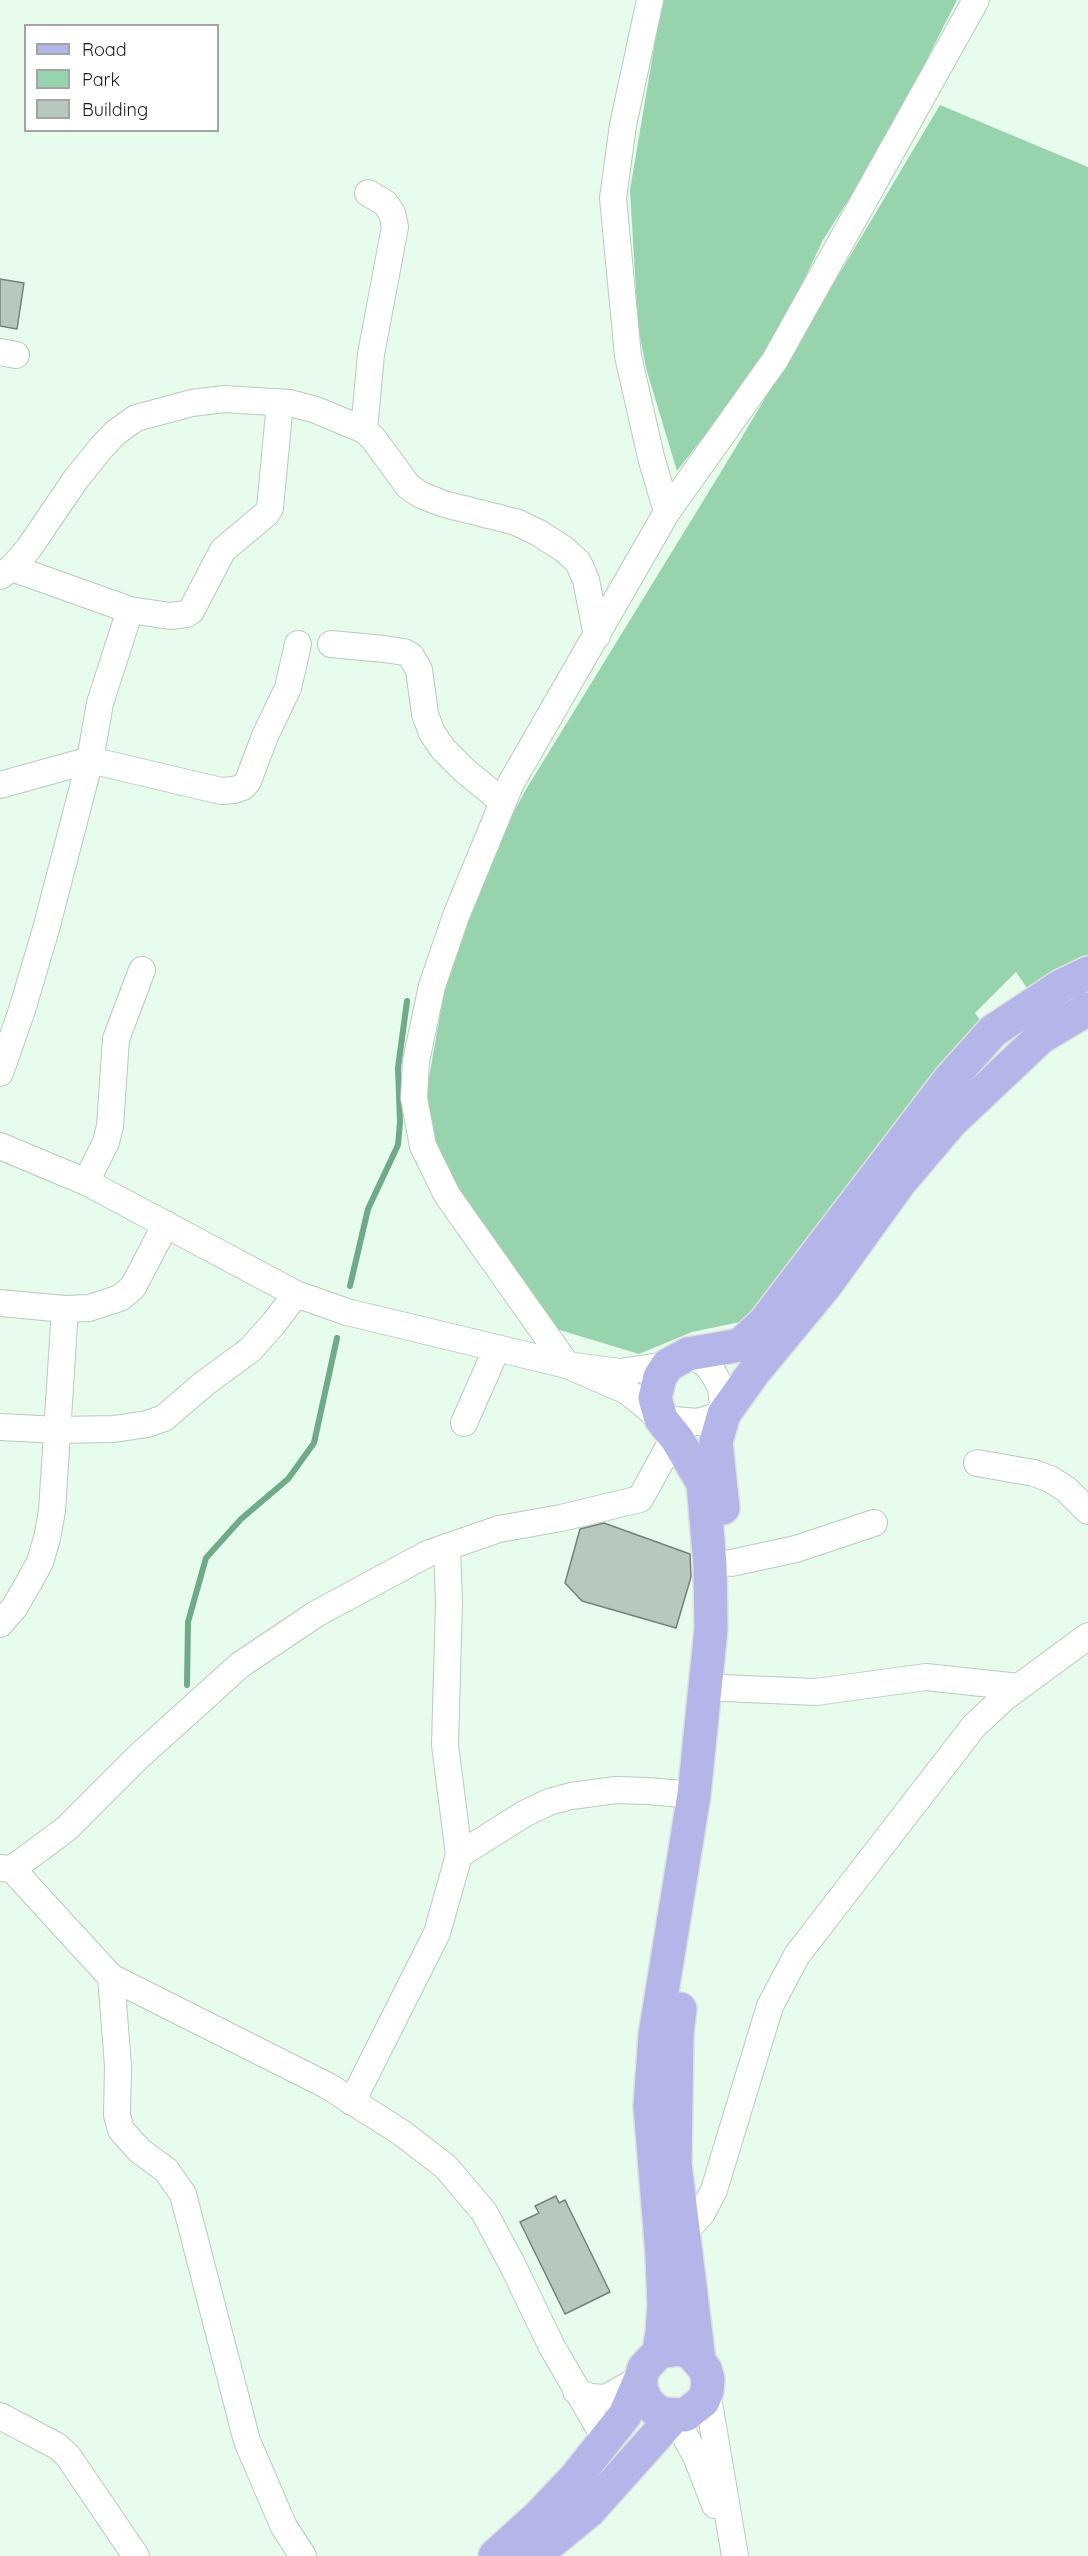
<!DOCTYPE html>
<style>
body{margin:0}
#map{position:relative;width:1088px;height:2556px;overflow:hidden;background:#e8fcee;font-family:Quicksand,sans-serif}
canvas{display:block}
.legend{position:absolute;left:24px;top:24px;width:195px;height:108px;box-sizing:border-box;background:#fff;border:2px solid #a2a5a3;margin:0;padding:8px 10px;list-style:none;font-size:18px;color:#171e1a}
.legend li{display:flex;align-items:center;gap:12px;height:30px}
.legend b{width:30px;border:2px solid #a2a5a3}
</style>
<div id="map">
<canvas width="1088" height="2556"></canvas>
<ul class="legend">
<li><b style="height:8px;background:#b4b5e8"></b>Road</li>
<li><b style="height:16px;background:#97d4ae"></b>Park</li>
<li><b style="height:16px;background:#b6c9bc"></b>Building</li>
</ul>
</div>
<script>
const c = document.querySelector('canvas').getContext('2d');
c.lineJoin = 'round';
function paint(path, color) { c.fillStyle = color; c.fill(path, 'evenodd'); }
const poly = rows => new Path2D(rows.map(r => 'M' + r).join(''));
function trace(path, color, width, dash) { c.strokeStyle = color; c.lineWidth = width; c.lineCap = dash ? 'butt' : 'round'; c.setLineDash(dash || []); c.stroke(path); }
const green = poly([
 [662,0,957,0,885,142,823,240,770,351,677,471,646,368,638,326,630,190],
 [940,105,1088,167,1088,960,1031,994,1016,972,975,1013,992,1037,745,1321,692,1332,639,1354,553,1328,455,1194,427,1127,428,1083,447,976,486,864,525,791,724,467]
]);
const stream = poly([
 [350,1286,368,1209,398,1145,400,1122,398,1068,407,1001],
 [187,1685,188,1622,206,1558,241,1519,288,1479,314,1443,337,1338]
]);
const building = poly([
 [0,279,24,283,17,329,0,326,0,279],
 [604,1523,690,1554,691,1577,676,1628,582,1601,565,1583,580,1529,604,1523],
 [556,2196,559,2203,565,2200,610,2292,565,2314,520,2222,539,2213,535,2206,556,2196]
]);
const minor = poly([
 [650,0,623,125,613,198,628,356,651,457,667,512,511,783,503,802,456,916,432,986,416,1061,414,1098,423,1146,447,1195,567,1365,627,1391,661,1419,698,1422,724,1414,721,1387,713,1373,706,1364,688,1354],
 [0,352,16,355],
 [364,430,371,354,395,227,392,213,385,203,368,193],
 [667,512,775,360,976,0],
 [0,576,12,568,29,548,76,479,101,448,115,433,136,418,192,403,224,399,290,403,316,410,364,430,373,438,408,486,421,495,444,504,516,522,539,533,565,550,578,562,586,580,597,636],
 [130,610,170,616,186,614,191,611,223,550,266,514,270,508,280,403],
 [331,644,384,649,404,652,411,656,419,670,425,714,432,733,443,749,464,770,503,802],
 [0,785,90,760,221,791,234,790,243,787,248,781,265,736,288,688,298,644],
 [0,1073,22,1010,46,929,90,760,100,703,130,610,12,568],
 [0,1146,86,1182,296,1294,347,1312,567,1365,619,1372,668,1365],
 [86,1182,106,1142,110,1126,116,1039,142,970],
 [0,1303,65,1309,89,1308,120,1298,133,1287,166,1224],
 [464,1423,497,1348],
 [0,1427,58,1430,114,1429,147,1424,164,1418,205,1383,250,1350,274,1323,296,1294],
 [977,1463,1034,1473,1050,1479,1066,1489,1088,1511],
 [447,1547,449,1602,445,1745,459,1855],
 [731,1563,796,1549,874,1523],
 [0,1624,14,1608,28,1584,40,1562,47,1538,52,1511,65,1309],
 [723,1688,816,1692,926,1677,1019,1687],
 [0,1868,12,1869,111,1977,328,2086,402,2133,446,2167,484,2212,512,2264,551,2345,606,2440],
 [12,1869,66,1829,137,1758,240,1665,316,1614,427,1554,447,1547,499,1529,561,1518,640,1499,682,1423],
 [111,1977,118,2066,117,2115,121,2130,140,2151,166,2170,183,2194,247,2441,284,2527,303,2556],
 [352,2102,437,1933,459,1855,524,1814,549,1802,571,1796,616,1790,648,1791,694,1795],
 [685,2232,702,2213,714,2190,770,2006,797,1955,974,1726,1004,1698,1088,1636],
 [576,2391,590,2397,606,2398,641,2378],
 [707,2391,735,2556],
 [0,2416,57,2446,68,2456,136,2556],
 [674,2416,696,2456,715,2505]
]);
const major = poly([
 [723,1508,716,1442,724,1414,754,1372,825,1286,900,1182,951,1122,1041,1037,1088,1009],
 [680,2009,677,2034,675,2164,699,2360],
 [659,2352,680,2349,691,2353,705,2369,708,2379,707,2391,703,2401,685,2415,662,2414,653,2408,646,2400,641,2389,641,2378,644,2368,659,2352,662,2332,664,2306,662,2255,650,2106,655,2035,694,1795,711,1629,710,1565,703,1483,677,1439,661,1419,655,1398,660,1377,668,1365,688,1354,740,1345,764,1323,950,1079,993,1031,1061,986,1088,973],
 [495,2556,539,2516,576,2477,625,2415,641,2378],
 [534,2556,589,2511,674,2416]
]);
paint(green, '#97d4ae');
trace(stream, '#6fab86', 6);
paint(building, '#b6c9bc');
trace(building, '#728478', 1.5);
trace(minor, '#b7cbbe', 28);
trace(major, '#dfe0df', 36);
trace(minor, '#fff', 26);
trace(major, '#b4b5e8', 33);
</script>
